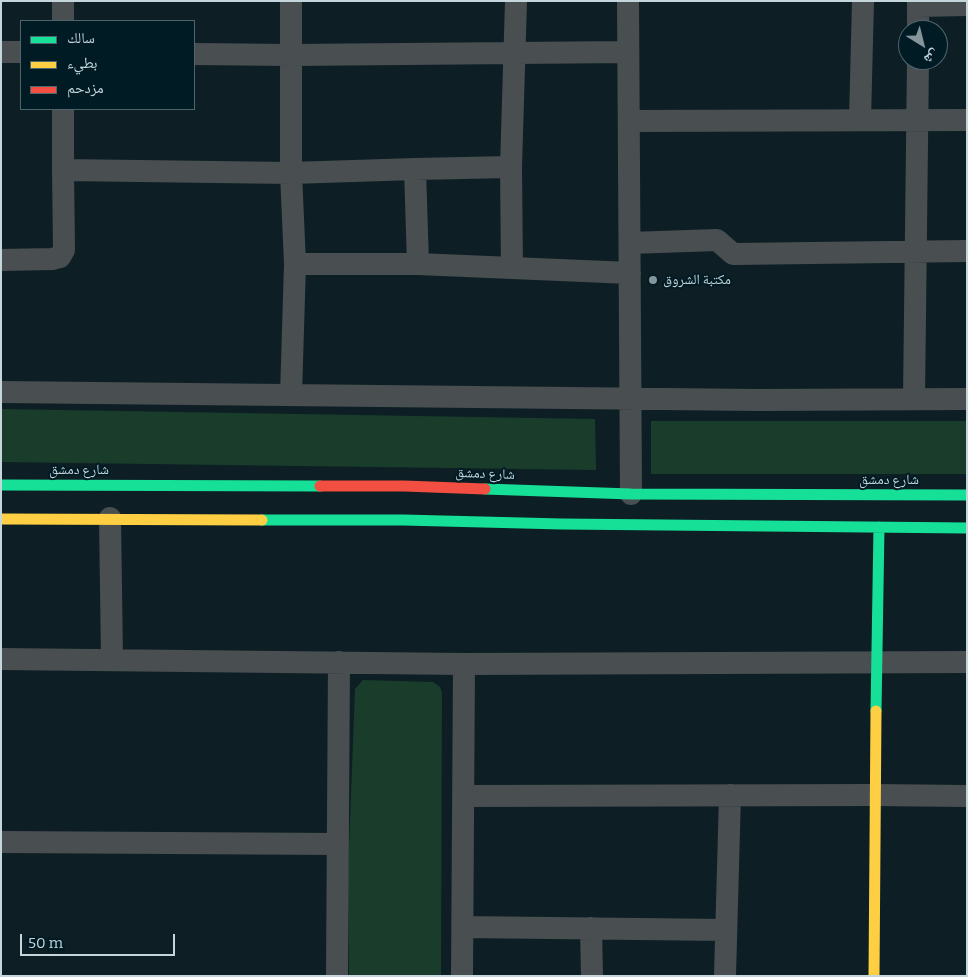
<!DOCTYPE html>
<meta charset="utf-8">
<style>
body{margin:0}
#map{position:relative;width:968px;height:977px;overflow:hidden;background:#0d1f24;font-family:Bitter,"Noto Naskh Arabic",serif}
canvas{display:block}
.frame{position:absolute;inset:0;border:2px solid #c4d5dc;pointer-events:none}
.legend{position:absolute;left:20px;top:20px;width:175px;height:90px;box-sizing:border-box;background:#001b24;border:1px solid #4e656e;margin:0;padding:6px 9px;list-style:none;font-size:15px;color:#c4d5dc}
.legend li{display:flex;align-items:center;gap:10px;height:25px}
.legend b{width:25px;border:1px solid #4e656e}
.north{position:absolute;left:898px;top:20px;width:50px;height:50px;box-sizing:border-box;background:#001b24;border:1px solid #4e656e;border-radius:50%;rotate:144deg;font-size:14px;font-weight:700;line-height:20px;text-align:center;color:#c4d5dc}
.north::after{content:'';display:block;margin:auto;width:18px;height:22px;background:#84959c;clip-path:polygon(50% 0,100% 100%,50% 72%,0 100%)}
.scale{position:absolute;left:20px;top:934px;width:155px;height:22px;box-sizing:border-box;border:2px solid #c4d5dc;border-top:0;padding-left:6px;font-size:15px;line-height:18px;white-space:nowrap;color:#c4d5dc;-webkit-text-stroke:4px #001b24;paint-order:stroke}
</style>
<div id="map">
<canvas width="968" height="977"></canvas>
<div class="frame"></div>
<ul class="legend">
<li><b style="height:6px;background:#16e098"></b>سالك</li>
<li><b style="height:6px;background:#ffcf43"></b>بطيء</li>
<li><b style="height:6px;background:#f24e42"></b>مزدحم</li>
</ul>
<div class="north">ش</div>
<div class="scale">50 m</div>
</div>
<script>
const c = document.querySelector('canvas').getContext('2d');
c.lineJoin = 'round';
function paint(path, color) { c.fillStyle = color; c.fill(path, 'evenodd'); }
const poly = rows => new Path2D(rows.map(r => 'M' + r).join(''));
function trace(path, color, width, dash) { c.strokeStyle = color; c.lineWidth = width; c.lineCap = dash ? 'butt' : 'round'; c.setLineDash(dash || []); c.stroke(path); }
function write(font, color, halo, rows, align = 'center') {
  c.font = font + ' Bitter,"Noto Naskh Arabic",serif'; c.lineWidth = 4; c.setLineDash([]); c.textBaseline = 'middle'; c.strokeStyle = halo; c.fillStyle = color; for (const [text, x, y, turn = 0] of rows) {
    c.save(); c.translate(x, y); c.rotate((+turn || 0) * Math.PI / 180); c.textAlign = isNaN(turn) ? turn : align; if (halo) c.strokeText(text, 0, 0); c.fillText(text, 0, 0); c.restore();
  }
}
const green = poly([
 [1,409,595,419,596,470,1,462],
 [651,421,967,421,967,474,651,474],
 [363,680,433,682,440,687,442,693,441,976,349,976,348,874,355,689]
]);
const street = poly([
 [291,1,291,173,295,264,291,395],
 [516,1,511,167,415,169,418,264,630,273],
 [628,1,631,494],
 [918,6,967,5],
 [63,21,63,1],
 [918,30,918,1],
 [1,52,21,52],
 [194,54,291,55,628,52],
 [63,109,63,170],
 [860,120,863,1],
 [629,121,967,120],
 [511,167,512,268],
 [630,243,717,240,733,254,967,251],
 [1,260,52,259,60,257,64,250,63,170,291,173,415,169],
 [295,264,418,264],
 [1,392,758,400,967,399],
 [914,399,918,60],
 [110,518,112,659],
 [1,659,464,664,967,662],
 [463,796,874,795,967,796],
 [1,842,338,844],
 [463,927,726,930],
 [591,928,592,976],
 [337,976,339,662],
 [462,976,464,664],
 [725,976,730,795]
]);
const fast = poly([
 [1,485,320,486],
 [485,489,631,494,967,495],
 [262,520,403,520,562,524,967,528],
 [876,711,879,527]
]);
const slow = poly([
 [1,519,262,520],
 [874,976,876,711]
]);
const jam = poly([
 [320,486,404,486,485,489]
]);
const markers = [
 [653,280,5,"#84959c"]
];
const poiNames = [
 ["مكتبة الشروق",663,280]
];
const streetNames = [
 ["شارع دمشق",79,470],
 ["شارع دمشق",485,474,2],
 ["شارع دمشق",889,480]
];
paint(green, '#193c2b');
trace(street, '#494e51', 22);
trace(fast, '#16e098', 11);
trace(slow, '#ffcf43', 11);
trace(jam, '#f24e42', 11);
for (const [x, y, r, color] of markers) { const dot = new Path2D(); dot.arc(x, y, r, 0, 2 * Math.PI); c.fillStyle = color; c.fill(dot); trace(dot, '#001b24', 2); }
write('14px', '#c4d5dc', '#001b24', poiNames, 'left');
write('14px', '#c4d5dc', '#001b24', streetNames);
</script>
